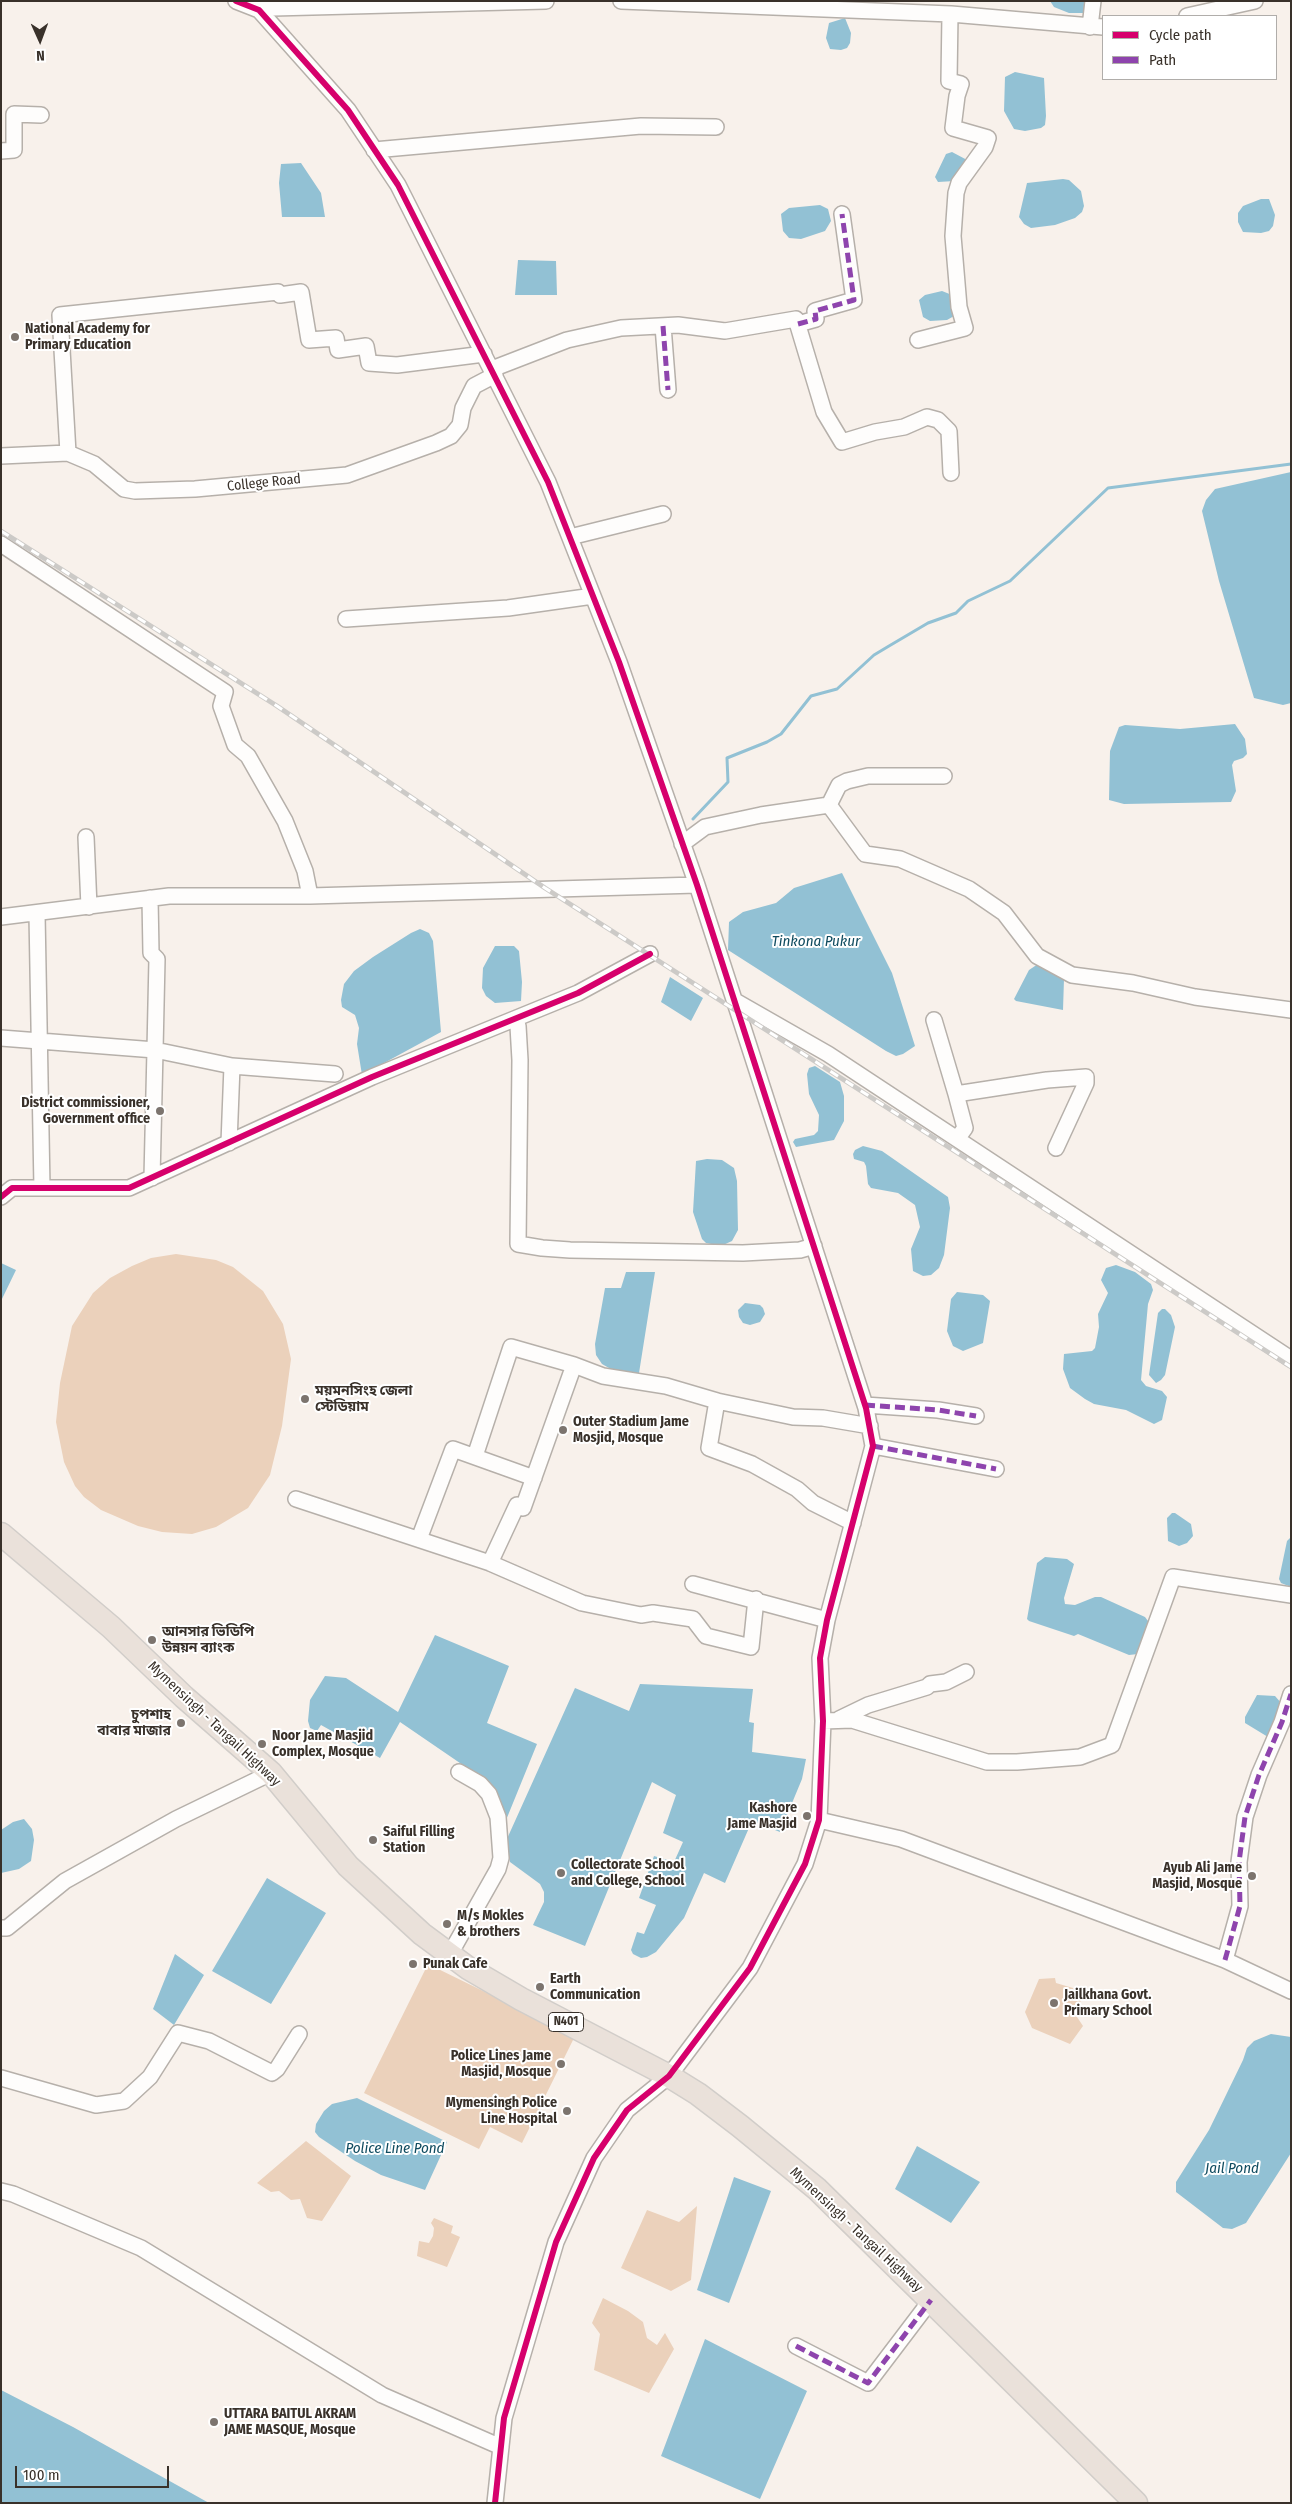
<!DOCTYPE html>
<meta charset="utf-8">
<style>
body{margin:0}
#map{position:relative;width:1292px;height:2504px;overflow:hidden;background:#f8f1eb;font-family:"Fira Sans Condensed",sans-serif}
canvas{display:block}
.frame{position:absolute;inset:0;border:2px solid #39312a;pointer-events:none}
.legend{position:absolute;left:1102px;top:15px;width:175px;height:65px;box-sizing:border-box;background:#fff;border:1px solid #b0adaa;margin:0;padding:6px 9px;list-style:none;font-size:15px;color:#39312a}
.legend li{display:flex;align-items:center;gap:10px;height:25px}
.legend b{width:25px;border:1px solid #b0adaa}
.north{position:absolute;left:15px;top:15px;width:50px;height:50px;-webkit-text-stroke:4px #fff;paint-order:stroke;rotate:178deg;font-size:14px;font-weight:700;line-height:20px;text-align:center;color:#39312a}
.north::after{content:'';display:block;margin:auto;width:18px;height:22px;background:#39312a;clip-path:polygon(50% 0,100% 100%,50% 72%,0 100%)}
.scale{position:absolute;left:15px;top:2466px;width:154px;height:22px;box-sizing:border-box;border:2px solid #39312a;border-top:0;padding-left:6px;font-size:15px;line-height:18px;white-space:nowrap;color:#39312a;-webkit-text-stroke:4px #fff;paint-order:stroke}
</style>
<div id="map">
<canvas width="1292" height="2504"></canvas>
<div class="frame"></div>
<ul class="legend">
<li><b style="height:6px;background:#d6006c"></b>Cycle path</li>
<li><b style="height:6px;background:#8e44ad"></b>Path</li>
</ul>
<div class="north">N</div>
<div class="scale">100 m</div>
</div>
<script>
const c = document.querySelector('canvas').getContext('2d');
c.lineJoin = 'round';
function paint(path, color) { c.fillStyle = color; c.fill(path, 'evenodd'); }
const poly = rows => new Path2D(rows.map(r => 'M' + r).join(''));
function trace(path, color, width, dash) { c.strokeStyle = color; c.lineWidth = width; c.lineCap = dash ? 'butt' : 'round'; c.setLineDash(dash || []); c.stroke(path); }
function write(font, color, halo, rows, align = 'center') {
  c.font = font + ' "Fira Sans Condensed","Noto Sans Bengali",sans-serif'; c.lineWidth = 4; c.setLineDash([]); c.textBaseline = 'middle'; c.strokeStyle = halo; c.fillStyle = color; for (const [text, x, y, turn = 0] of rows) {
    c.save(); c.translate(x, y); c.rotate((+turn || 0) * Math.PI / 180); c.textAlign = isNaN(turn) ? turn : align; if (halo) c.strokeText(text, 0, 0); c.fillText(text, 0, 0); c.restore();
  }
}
const green = poly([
 [176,1254,216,1260,233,1267,263,1291,283,1324,291,1359,282,1426,270,1475,248,1508,216,1527,192,1534,162,1532,138,1526,101,1510,84,1497,75,1486,64,1462,56,1422,60,1383,72,1326,93,1293,110,1278,132,1266,151,1258],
 [428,1964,575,2036,522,2143,490,2127,479,2149,364,2093],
 [1055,1978,1056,1983,1073,1988,1082,1998,1075,2014,1083,2026,1070,2044,1032,2028,1025,2012,1039,1979],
 [306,2141,351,2176,322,2221,307,2218,300,2199,291,2200,279,2191,271,2192,257,2183],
 [697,2206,691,2280,671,2291,621,2268,647,2210,679,2222],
 [434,2218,453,2226,451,2233,460,2237,447,2267,417,2256,419,2241,429,2243,433,2236,434,2228,431,2223],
 [603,2298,628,2311,643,2322,647,2338,657,2345,665,2333,674,2349,649,2393,594,2370,600,2334,592,2323]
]);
const water = poly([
 [1050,1,1091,1,1086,13,1069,13,1054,7],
 [845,18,851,33,850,43,847,48,841,50,830,49,826,38,829,23],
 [1015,72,1044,78,1046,116,1045,125,1041,128,1025,131,1014,129,1004,111,1005,77],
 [952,152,969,161,955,181,938,182,935,177,946,154],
 [301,163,321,193,325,217,282,217,279,183,281,164],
 [1063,179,1069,180,1081,191,1084,206,1082,212,1075,218,1055,225,1031,228,1024,224,1019,217,1027,183],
 [1261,199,1269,199,1275,215,1273,226,1269,231,1261,233,1243,232,1238,222,1238,213,1243,206],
 [820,205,828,209,831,221,825,231,801,239,789,238,783,231,781,214,789,208],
 [518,260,556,261,557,295,515,295],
 [942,291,952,295,954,316,947,320,930,321,923,317,919,300,925,295],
 [1291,472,1291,703,1283,705,1254,698,1219,581,1202,511,1206,500,1215,489],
 [1235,724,1245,739,1247,754,1243,758,1234,761,1232,765,1236,791,1231,802,1124,804,1109,800,1110,751,1119,727,1125,725,1180,729],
 [842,873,892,973,915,1046,903,1054,896,1056,886,1051,728,950,729,922,743,912,776,903,794,888],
 [420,929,429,933,433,941,441,1032,362,1075,357,1044,359,1028,355,1015,342,1007,341,1000,344,984,354,971,373,957,411,933],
 [495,946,514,946,519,951,522,982,521,1001,495,1003,486,996,482,988,483,968],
 [1038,964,1064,979,1063,1010,1016,1001,1014,999,1029,970],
 [670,977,703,998,691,1021,661,1002],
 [815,1066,840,1082,844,1096,844,1121,834,1140,796,1147,793,1142,795,1139,814,1135,818,1131,819,1115,809,1094,807,1074,809,1068],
 [863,1146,882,1151,948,1197,950,1208,944,1255,939,1268,931,1275,923,1276,913,1271,911,1249,920,1227,915,1205,898,1193,871,1188,868,1184,866,1166,864,1162,854,1159,853,1154,855,1150],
 [707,1159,722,1160,734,1168,737,1181,738,1230,732,1241,721,1246,706,1243,702,1239,693,1212,696,1161],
 [1,1263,16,1270,1,1301],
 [1116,1265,1135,1272,1151,1284,1153,1290,1148,1304,1141,1380,1146,1386,1162,1391,1167,1397,1162,1420,1154,1424,1126,1410,1094,1404,1085,1399,1070,1388,1063,1369,1064,1354,1092,1351,1095,1348,1099,1327,1098,1314,1108,1293,1101,1280,1106,1268],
 [626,1272,655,1272,639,1373,616,1372,602,1364,596,1355,595,1344,605,1288,621,1288],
 [957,1292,983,1295,990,1301,983,1343,963,1351,953,1346,947,1331,951,1299],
 [745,1303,760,1305,763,1308,765,1314,760,1322,750,1325,743,1323,739,1317,738,1310],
 [1162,1309,1165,1309,1171,1315,1175,1327,1165,1375,1161,1380,1156,1383,1149,1375,1158,1313],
 [1172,1513,1175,1513,1191,1524,1193,1536,1187,1543,1179,1546,1168,1541,1167,1518],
 [1291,1537,1291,1587,1281,1583,1279,1579,1287,1541],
 [1045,1557,1067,1559,1074,1564,1064,1598,1065,1604,1075,1605,1095,1597,1101,1597,1145,1617,1148,1621,1148,1636,1138,1654,1129,1655,1078,1634,1074,1636,1029,1621,1027,1619,1037,1563],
 [435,1635,509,1666,487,1723,537,1744,502,1830,476,1774,400,1722,380,1758,321,1725,317,1731,310,1728,308,1721,310,1700,325,1676,346,1678,398,1712],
 [640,1684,753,1689,749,1722,754,1723,752,1752,806,1759,802,1779,780,1832,752,1821,725,1883,704,1873,684,1918,656,1952,647,1957,641,1958,633,1954,631,1950,637,1932,644,1934,656,1905,639,1898,654,1856,674,1862,683,1842,663,1833,676,1795,652,1782,585,1946,533,1925,544,1902,544,1892,540,1884,510,1862,506,1841,575,1688,629,1711],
 [1257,1695,1275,1696,1282,1704,1268,1737,1245,1723,1245,1717],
 [24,1819,32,1829,34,1840,31,1861,19,1869,1,1873,1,1830,13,1822],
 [267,1878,326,1913,271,2004,212,1971],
 [175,1954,204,1975,174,2025,153,2009],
 [1271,2034,1291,2037,1291,2153,1246,2223,1232,2229,1223,2228,1176,2192,1176,2182,1209,2130,1243,2060,1247,2048,1254,2041],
 [357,2098,447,2142,425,2190,381,2175,355,2161,319,2137,315,2132,316,2124,324,2111,332,2104],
 [917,2146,980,2182,951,2223,895,2189],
 [734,2177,771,2191,729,2303,697,2290],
 [705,2339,807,2391,760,2499,661,2456],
 [1,2390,73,2427,209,2503,1,2503]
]);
const stream = poly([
 [693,819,728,782,727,758,767,742,781,734,811,696,837,689,874,655,889,646,928,623,956,613,968,601,1010,581,1108,488,1291,464]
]);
const minor = poly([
 [236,1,259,10,348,110,398,185,548,482,619,662,697,885,866,1408,873,1446,827,1620,820,1658,823,1721,819,1820,805,1864,750,1968,669,2076,627,2110,594,2158,556,2242,504,2418,495,2503],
 [621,1,951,14,1103,27],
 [261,2,259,10,273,8,546,1],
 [1187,16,1255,1],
 [1090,27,1093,1],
 [374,150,641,126,716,127],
 [1,151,14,150,14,114,41,115],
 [798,324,816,319,815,311,854,300,842,214],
 [663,326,668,390],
 [918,340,965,328,959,307,953,236,956,193,959,183,985,147,988,138,953,128,957,96,961,84,949,81,950,14],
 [492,369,567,340,621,328,678,325,725,331,796,319,824,412,842,442,875,432,904,427,927,417,938,420,949,431,951,473],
 [68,453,60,315,278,292,280,295,301,292,309,340,336,338,338,350,366,346,369,363,397,365,484,354],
 [1,456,68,453,94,464,124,489,135,491,195,489,347,475,436,443,451,436,460,425,463,408,474,386,495,375],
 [570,537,663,514],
 [1,544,225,692,221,706,235,745,248,756,285,821,305,871,310,896],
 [346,619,508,608,593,596],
 [829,805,839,785,847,781,868,776,944,776],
 [86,837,89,907],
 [682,844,705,827,761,815,829,805,865,854,900,859,969,889,1004,913,1037,956,1072,975,1133,983,1195,997,1291,1010],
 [150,898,151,953,157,959,155,1050,232,1066,229,1143],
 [37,914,42,1188],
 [1,917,169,896,310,896,697,885],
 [737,1002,828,1054,1291,1359],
 [934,1020,956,1094,1047,1080,1086,1077,1086,1083,1056,1148],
 [518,1026,520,1060,518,1244,542,1248,570,1250,743,1253,800,1250,814,1246],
 [1,1038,155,1050,152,1178],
 [232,1066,335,1074],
 [956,1094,965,1128,957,1139],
 [1,1197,12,1188,129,1188,372,1077,578,993,650,954],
 [717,1401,793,1417,823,1418,870,1426],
 [865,1405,938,1410,976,1416],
 [873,1446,996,1469],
 [475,1456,511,1347,574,1365,603,1376,666,1386,717,1401,709,1448,752,1464,797,1489,813,1503,853,1523],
 [296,1499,490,1563,582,1603,641,1615,653,1613,693,1619,706,1636,751,1647,756,1599],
 [419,1539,453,1449,534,1478],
 [490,1563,517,1505,523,1508,574,1365],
 [693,1584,827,1620],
 [839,1719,868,1705,927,1687,930,1684,946,1682,966,1672],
 [823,1721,852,1720,987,1762,1017,1762,1080,1757,1112,1745,1173,1577,1291,1595],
 [819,1820,901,1839,1225,1960,1291,1991],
 [1,1928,7,1928,65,1881,176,1819,271,1773],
 [450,1954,498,1869,501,1858,498,1817,489,1794,480,1784,459,1772],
 [1225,1960,1240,1906,1239,1862,1245,1817,1259,1775,1282,1722,1291,1694],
 [1,2078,96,2105,124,2101,150,2077,178,2033,209,2041,272,2073,277,2069,299,2034],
 [1,2191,13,2194,141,2248,382,2395,501,2447],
 [796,2346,868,2383,931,2300]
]);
const highway = poly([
 [1,1534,111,1627,184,1697,271,1773,348,1866,422,1934,468,1968,521,1999,669,2076,698,2094,740,2126,817,2189,1136,2503]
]);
const rail = poly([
 [1,531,277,706,545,888,1291,1367]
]);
const quiet = poly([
 [798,324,816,319,815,311,854,300,842,214],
 [663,326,668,390],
 [865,1405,938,1410,976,1416],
 [873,1446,996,1469],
 [1225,1960,1240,1906,1239,1862,1245,1817,1259,1775,1282,1722,1291,1694],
 [796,2346,868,2383,931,2300]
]);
const cycleway = poly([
 [236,1,259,10,348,110,398,185,548,482,619,662,697,885,866,1408,873,1446,827,1620,820,1658,823,1721,819,1820,805,1864,750,1968,669,2076,627,2110,594,2158,556,2242,504,2418,495,2503],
 [1,1197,12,1188,129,1188,372,1077,578,993,650,954]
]);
const markers = [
 [15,337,5,"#7c746e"],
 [160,1111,5,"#7c746e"],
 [305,1399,5,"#7c746e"],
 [563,1430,5,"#7c746e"],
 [152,1640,5,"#7c746e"],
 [181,1723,5,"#7c746e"],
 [262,1744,5,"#7c746e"],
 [807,1816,5,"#7c746e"],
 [373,1840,5,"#7c746e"],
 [561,1873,5,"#7c746e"],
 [1252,1876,5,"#7c746e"],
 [447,1924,5,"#7c746e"],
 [413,1964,5,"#7c746e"],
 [540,1987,5,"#7c746e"],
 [1054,2003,5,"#7c746e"],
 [561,2064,5,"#7c746e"],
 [567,2111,5,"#7c746e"],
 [214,2422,5,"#7c746e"]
];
const shields = [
 [566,2022,35]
];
const shieldNames = [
 ["N401",566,2022]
];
const poiNames = [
 ["National Academy for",25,329],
 ["Primary Education",25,345],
 ["District commissioner,",150,1103,"right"],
 ["Government office",150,1119,"right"],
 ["ময়মনসিংহ জেলা",315,1391],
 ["স্টেডিয়াম",315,1407],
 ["Outer Stadium Jame",573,1422],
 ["Mosjid, Mosque",573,1438],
 ["আনসার ভিডিপি",162,1632],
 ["উন্নয়ন ব্যাংক",162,1648],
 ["চুপশাহ",171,1715,"right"],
 ["বাবার মাজার",171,1731,"right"],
 ["Noor Jame Masjid",272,1736],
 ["Complex, Mosque",272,1752],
 ["Kashore",797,1808,"right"],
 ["Jame Masjid",797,1824,"right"],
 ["Saiful Filling",383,1832],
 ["Station",383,1848],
 ["Collectorate School",571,1865],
 ["and College, School",571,1881],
 ["Ayub Ali Jame",1242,1868,"right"],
 ["Masjid, Mosque",1242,1884,"right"],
 ["M/s Mokles",457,1916],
 ["& brothers",457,1932],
 ["Punak Cafe",423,1964],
 ["Earth",550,1979],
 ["Communication",550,1995],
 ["Jailkhana Govt.",1064,1995],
 ["Primary School",1064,2011],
 ["Police Lines Jame",551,2056,"right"],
 ["Masjid, Mosque",551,2072,"right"],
 ["Mymensingh Police",557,2103,"right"],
 ["Line Hospital",557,2119,"right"],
 ["UTTARA BAITUL AKRAM",224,2414],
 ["JAME MASQUE, Mosque",224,2430]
];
const streetNames = [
 ["College Road",264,483,-6],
 ["Mymensingh - Tangail Highway",214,1724,43],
 ["Mymensingh - Tangail Highway",856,2230,43]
];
const waterNames = [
 ["Tinkona Pukur",816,942],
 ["Police Line Pond",395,2149],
 ["Jail Pond",1232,2169]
];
paint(green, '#ebd1bb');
paint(water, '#92c1d4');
trace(stream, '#92c1d4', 3);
trace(minor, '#b6b0aa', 18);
trace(highway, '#d1cdc9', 25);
trace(minor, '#fefdfc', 15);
trace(highway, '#eae1da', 22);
trace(rail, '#cccac7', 5);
trace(rail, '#fff', 3, [9]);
trace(quiet, '#8e44ad', 5, [10, 5]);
trace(cycleway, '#d6006c', 6);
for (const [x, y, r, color] of markers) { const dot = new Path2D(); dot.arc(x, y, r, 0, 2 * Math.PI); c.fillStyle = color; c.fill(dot); trace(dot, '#fff', 2); }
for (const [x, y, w] of shields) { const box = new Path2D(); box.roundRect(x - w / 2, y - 9.5, w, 19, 4); c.fillStyle = '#fff'; c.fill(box); trace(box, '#39312a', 1); }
write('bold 12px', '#39312a', null, shieldNames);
write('bold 14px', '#39312a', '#fff', poiNames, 'left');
write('14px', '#39312a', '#fff', streetNames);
write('italic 15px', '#0f4b5f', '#fff', waterNames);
</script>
